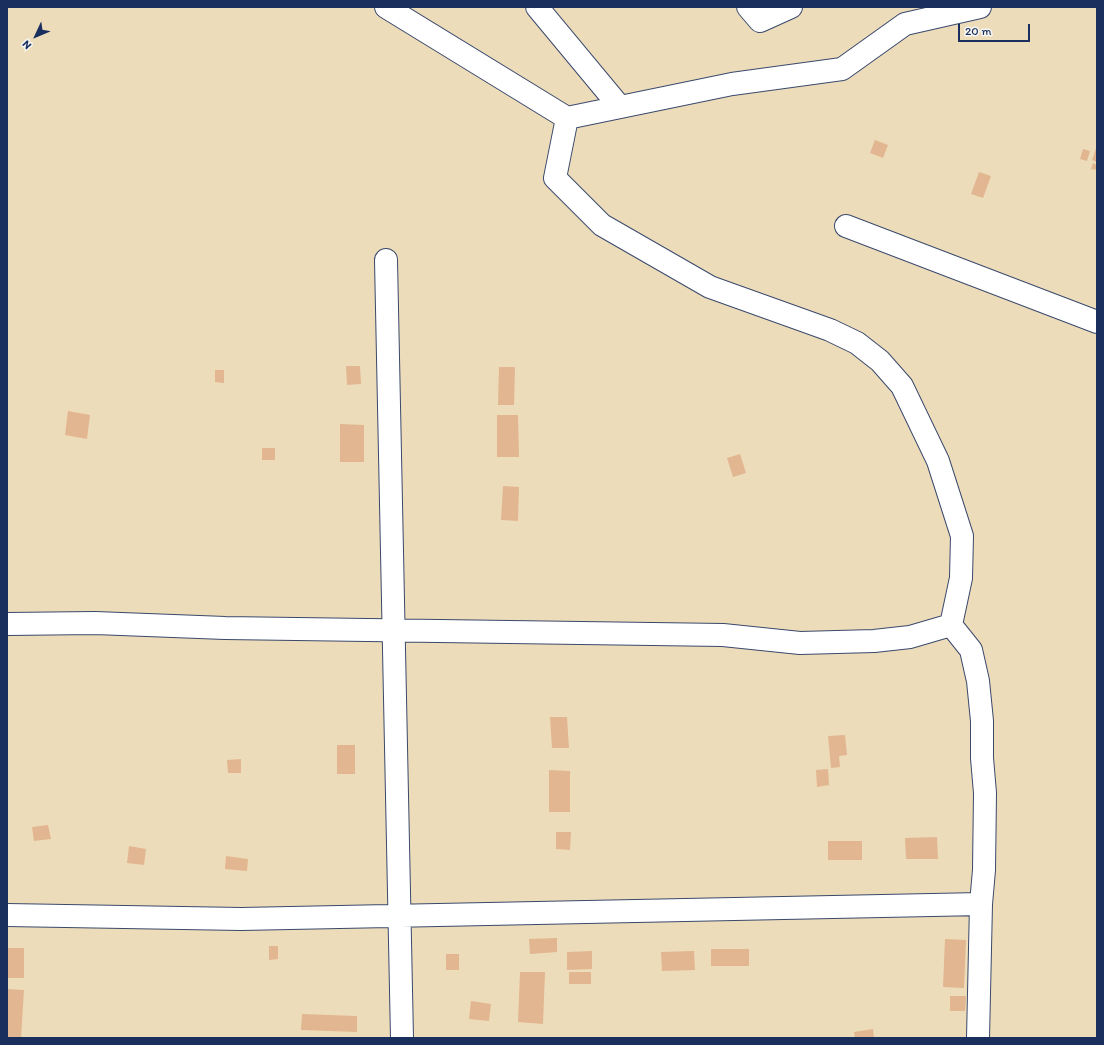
<!DOCTYPE html>
<style>
body{margin:0}
#map{position:relative;width:1104px;height:1045px;overflow:hidden;background:#eddcba;font-family:Itim,sans-serif}
canvas{display:block}
.frame{position:absolute;inset:0;border:8px solid #1b2f5e;pointer-events:none}
.north{position:absolute;left:16px;top:16px;width:40px;height:40px;-webkit-text-stroke:3px #f6f6f2;paint-order:stroke;rotate:226deg;font-size:11px;font-weight:700;line-height:16px;text-align:center;color:#1b2f5e}
.north::after{content:'';display:block;margin:auto;width:14px;height:18px;background:#1b2f5e;clip-path:polygon(50% 0,100% 100%,50% 72%,0 100%)}
.scale{position:absolute;left:958px;top:24px;width:72px;height:18px;box-sizing:border-box;border:2px solid #1b2f5e;border-top:0;padding-left:5px;font-size:12px;line-height:14px;white-space:nowrap;color:#1b2f5e;-webkit-text-stroke:3px #f6f6f2;paint-order:stroke}
</style>
<div id="map">
<canvas width="1104" height="1045"></canvas>
<div class="frame"></div>
<div class="north">N</div>
<div class="scale">20 m</div>
</div>
<script>
const c = document.querySelector('canvas').getContext('2d');
c.lineJoin = 'round';
function paint(path, color) { c.fillStyle = color; c.fill(path, 'evenodd'); }
const poly = rows => new Path2D(rows.map(r => 'M' + r).join(''));
function trace(path, color, width, dash) { c.strokeStyle = color; c.lineWidth = width; c.lineCap = dash ? 'butt' : 'round'; c.setLineDash(dash || []); c.stroke(path); }
const building = poly([
 [875,140,888,145,883,158,870,153],
 [1096,148,1097,149,1097,162,1092,160],
 [1083,149,1090,151,1087,161,1080,159],
 [1093,163,1097,165,1097,170,1091,169],
 [979,172,991,176,983,198,971,194],
 [346,366,360,366,361,384,347,385],
 [499,367,515,367,514,405,498,405],
 [215,370,224,370,224,383,215,382],
 [68,411,90,415,87,439,65,435],
 [497,415,518,415,519,457,497,457],
 [340,424,364,425,364,462,340,462],
 [262,448,275,448,275,460,262,460],
 [740,454,746,473,733,477,727,458],
 [503,486,519,487,518,521,501,520],
 [550,717,567,717,569,748,552,748],
 [845,735,847,755,839,756,840,767,831,768,828,736],
 [337,745,355,745,355,774,337,774],
 [241,759,241,773,228,773,227,760],
 [828,769,829,785,817,787,816,770],
 [549,770,570,771,570,812,549,812],
 [48,825,51,839,34,841,32,827],
 [556,832,571,832,570,850,556,849],
 [937,837,938,859,906,859,905,838],
 [828,841,862,841,862,860,828,860],
 [129,846,146,849,144,865,127,863],
 [226,856,248,859,247,871,225,869],
 [557,938,557,952,530,954,529,939],
 [945,939,966,940,964,988,943,987],
 [269,946,278,946,278,959,269,960],
 [7,948,24,948,24,978,7,978],
 [711,949,749,949,749,966,711,966],
 [592,951,592,969,567,970,567,952],
 [694,951,695,970,662,971,661,952],
 [446,954,459,954,459,970,446,970],
 [520,972,545,972,543,1024,518,1022],
 [569,972,591,972,591,984,569,984],
 [7,989,24,990,21,1038,7,1038],
 [950,996,966,996,965,1011,950,1011],
 [471,1001,491,1004,489,1021,469,1019],
 [302,1014,357,1016,357,1032,301,1030],
 [873,1029,874,1038,855,1038,854,1032]
]);
const street = poly([
 [386,7,567,118],
 [537,7,620,107],
 [748,7,760,21,791,7],
 [846,226,1097,322],
 [386,260,402,1038],
 [7,624,95,623,225,628,723,635,800,643,874,641,910,637,951,625],
 [951,625,961,578,962,536,938,461,902,386,880,361,857,343,830,330,710,287,602,225,555,178,567,118,732,84,842,69,905,24,980,7],
 [951,625,971,650,978,681,982,721,982,758,985,793,984,870,981,904],
 [7,915,241,919,981,904,978,1038]
]);
paint(building, '#e2b690');
trace(street, '#3a496c', 24);
trace(street, '#fff', 22);
</script>
